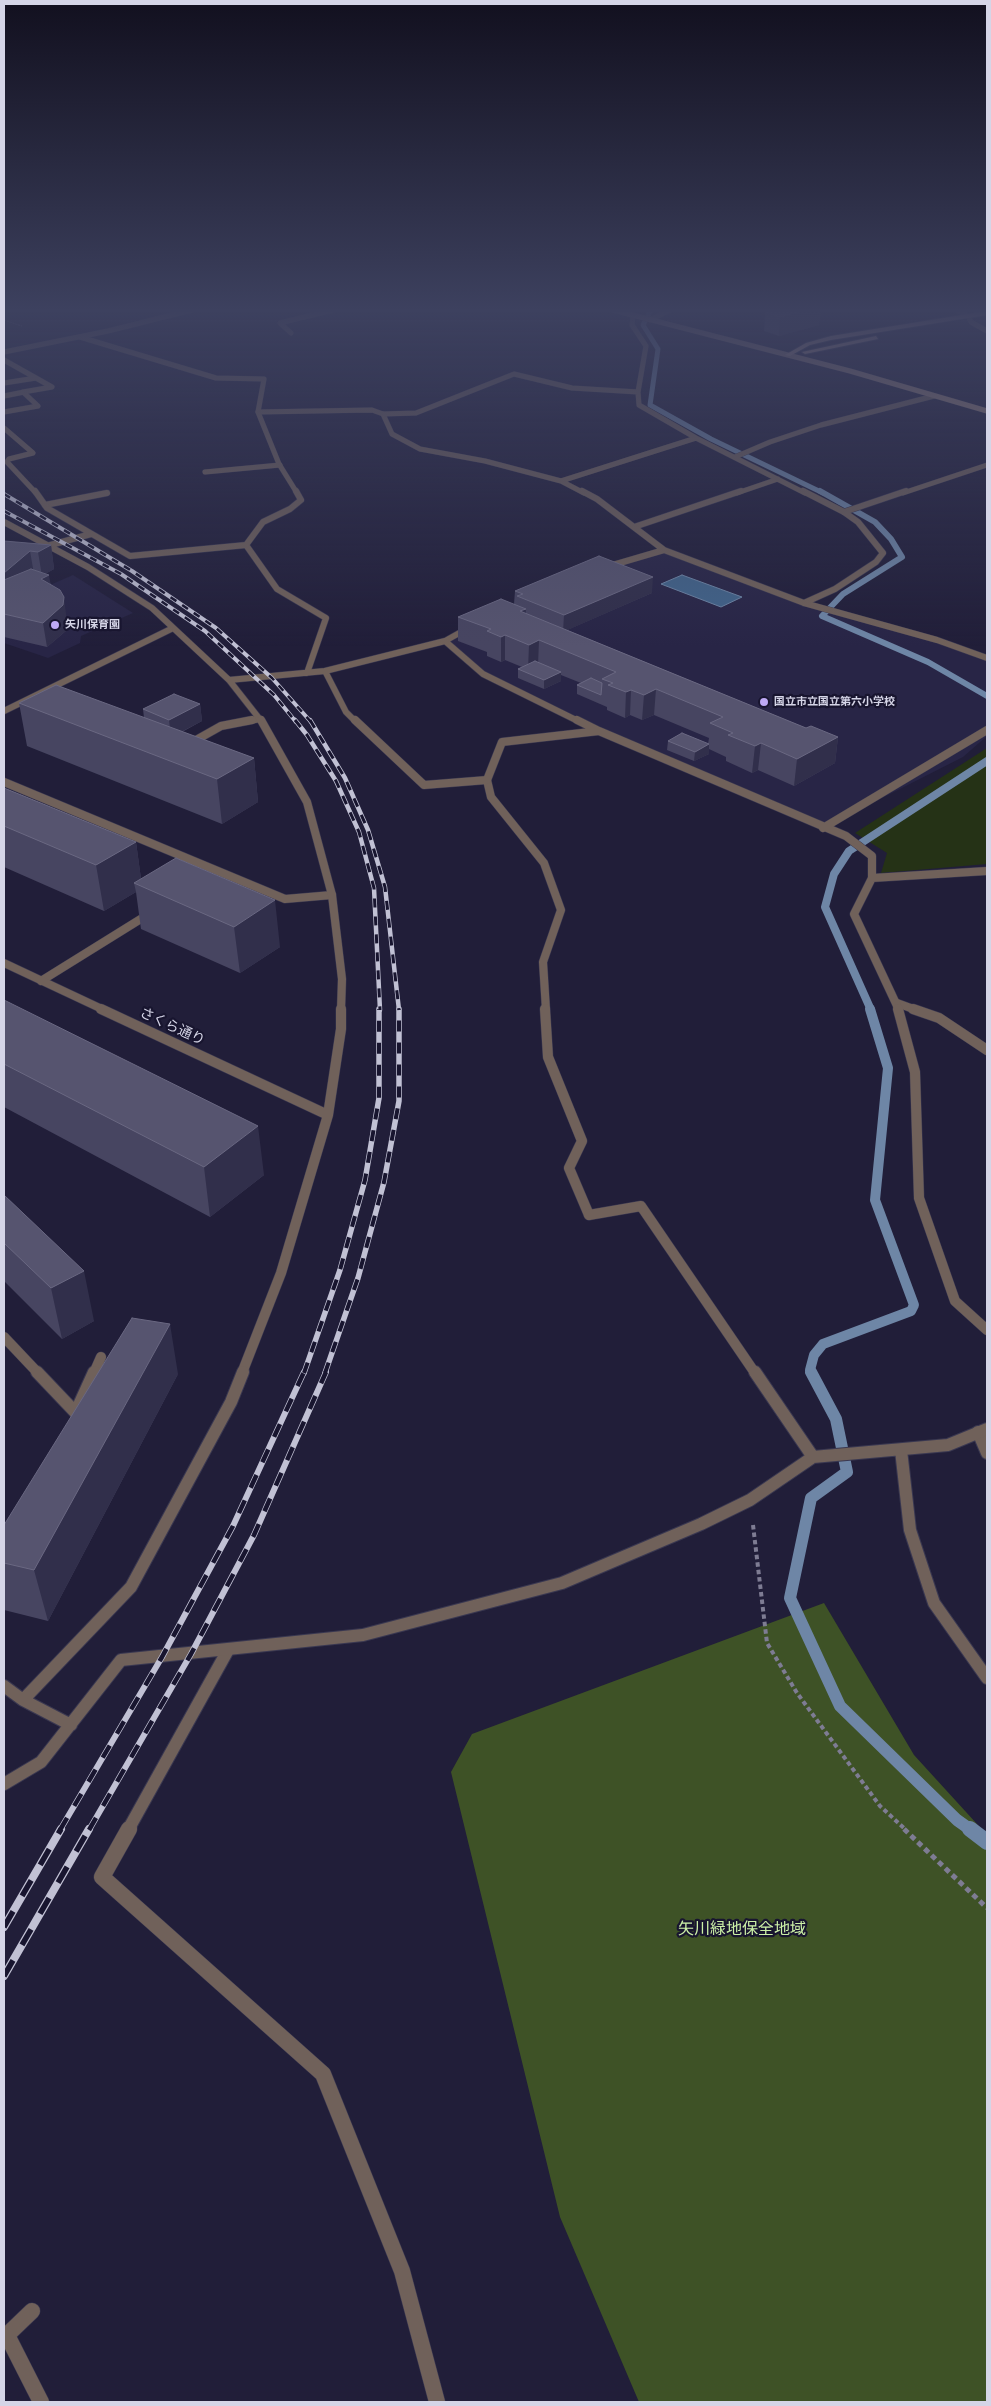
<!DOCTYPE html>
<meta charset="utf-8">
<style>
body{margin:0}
#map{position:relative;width:991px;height:2406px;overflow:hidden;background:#211e39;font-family:"Archivo Narrow",sans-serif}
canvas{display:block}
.frame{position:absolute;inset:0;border:5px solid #d5d5e7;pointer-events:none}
</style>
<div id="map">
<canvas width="991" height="2406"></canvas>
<div class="frame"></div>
</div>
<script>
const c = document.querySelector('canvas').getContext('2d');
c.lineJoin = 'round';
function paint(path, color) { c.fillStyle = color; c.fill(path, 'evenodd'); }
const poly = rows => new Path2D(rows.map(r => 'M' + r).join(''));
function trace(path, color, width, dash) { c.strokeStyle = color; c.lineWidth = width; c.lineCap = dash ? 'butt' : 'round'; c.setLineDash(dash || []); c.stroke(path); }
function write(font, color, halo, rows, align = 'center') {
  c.font = font + ' "Archivo Narrow","Noto Sans JP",sans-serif'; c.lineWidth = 4.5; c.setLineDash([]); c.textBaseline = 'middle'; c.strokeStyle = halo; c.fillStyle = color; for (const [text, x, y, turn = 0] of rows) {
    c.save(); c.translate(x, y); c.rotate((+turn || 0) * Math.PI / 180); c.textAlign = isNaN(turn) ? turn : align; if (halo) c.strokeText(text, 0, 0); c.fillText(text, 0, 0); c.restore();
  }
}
const built = poly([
 [664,550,805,603,987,658,987,736,963,757,823,828,599,731,483,674,445,641,555,582],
 [73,575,133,613,81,636,80,643,48,658,4,643,4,605]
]);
const green = poly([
 [987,748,987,864,881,873,887,853,855,833]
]);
const forest = poly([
 [824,1603,914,1755,987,1835,987,2402,639,2402,560,2217,451,1772,472,1734]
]);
const water = poly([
 [682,575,742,597,721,607,661,584,682,575]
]);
const streamFar5 = poly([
 [651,310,643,325,658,349,650,405,711,439,823,493]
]);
const streamFar4 = poly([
 [820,491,875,522,891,539,902,557,843,594,822,616,928,662,987,696]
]);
const streamFar3 = poly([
 [871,1010,825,907,834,874,849,851,987,761]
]);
const streamFar2 = poly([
 [812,1373,810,1370,814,1355,823,1344,911,1311,914,1305,875,1200,888,1068,870,1009]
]);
const streamFar1 = poly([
 [811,1372,836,1419,847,1472,811,1498,790,1598,840,1706,957,1820,971,1830]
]);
const stream = poly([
 [970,1829,987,1842]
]);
const pathFar2 = poly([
 [4,320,22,326]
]);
const pathFar1 = poly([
 [753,1525,767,1643,797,1693,880,1806,906,1830]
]);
const path = poly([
 [904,1829,987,1908]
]);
const serviceFar5 = poly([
 [650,320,670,310],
 [291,333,280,323,333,310],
 [4,360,52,387,23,392,38,406,4,412],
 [4,383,36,378],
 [4,396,24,392],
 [258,412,372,410,383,414],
 [735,457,770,442,821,425,934,396],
 [205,472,280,465],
 [903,493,987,465]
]);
const serviceFar4 = poly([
 [45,505,107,493],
 [844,512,906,491],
 [245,722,260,719]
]);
const serviceFar3 = poly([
 [189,744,221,726,252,720],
 [487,780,491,797,544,863,561,910,543,962,546,1010],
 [4,782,285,899,332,895],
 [41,981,152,912],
 [897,1003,916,1010]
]);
const serviceFar2 = poly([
 [545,1009,548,1057,582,1141,569,1168,589,1215],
 [913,1009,939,1018,987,1050],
 [4,1337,38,1373],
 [94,1373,101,1357]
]);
const serviceFar1 = poly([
 [37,1372,76,1413],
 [79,1405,94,1372],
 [978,1432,987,1453],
 [128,1830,228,1650]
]);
const service = poly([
 [129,1829,102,1877,323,2074,402,2271,437,2402],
 [32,2311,7,2335,41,2402]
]);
const minorFar4 = poly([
 [957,310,968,316,971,322,987,331],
 [633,315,632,325,646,346,638,392,639,405,696,438,805,493],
 [80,337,216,378,264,379,258,412,279,464,297,493],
 [4,428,33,453,9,459,7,462,36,493],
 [561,481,696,438],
 [584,493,561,481,485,461,420,449,392,434,383,414,416,413,514,374,572,388,638,392],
 [737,493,778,479]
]);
const minorFar3 = poly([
 [35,491,47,508,130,556,246,545],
 [296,491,301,500,290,509,263,522,246,545,277,589,326,618,307,673],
 [582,491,597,499,664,550],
 [803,491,844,512,858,522,883,553,876,562,835,589,804,603],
 [4,522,88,567,152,608,229,680],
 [634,527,741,491],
 [47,546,91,534],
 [606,567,664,550,804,603,937,640,987,658],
 [445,641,470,627],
 [4,711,173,628],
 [262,722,229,680,325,671],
 [356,722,346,712,325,671,445,641,483,674,580,722]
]);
const minorFar2 = poly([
 [261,720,307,802,332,895,342,979,341,1010],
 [355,720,424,785,487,780,502,742,599,731],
 [577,720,599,731],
 [599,731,846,836,872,856,872,878],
 [823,828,987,730],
 [4,963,104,1010],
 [899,1010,854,914,872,878,987,871]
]);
const minorFar1 = poly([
 [101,1009,328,1115],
 [898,1009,915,1072,919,1198,955,1301,987,1330],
 [589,1215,641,1206,755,1373],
 [242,1373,281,1273,328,1115,341,1029,341,1009]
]);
const minor = poly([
 [901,1450,910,1530,934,1603,987,1678],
 [813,1457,948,1445,987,1429],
 [4,1686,23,1700,71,1725],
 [23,1700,131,1587,231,1402,243,1372],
 [4,1784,41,1762,121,1660,363,1635,562,1583,701,1524,750,1500,813,1457,755,1372]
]);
const tertiary = poly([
 [4,352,108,331,192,310]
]);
const secondary = poly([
 [613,310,850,371,987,411]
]);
const primary = poly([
 [987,311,987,315,831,340,810,345,790,356,785,355,806,343,831,336,987,311],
 [876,336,878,339,805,354,802,352,876,336]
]);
const railFar4 = poly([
 [4,494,132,571,216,628,272,678,311,722],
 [4,511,121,574,205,631,274,695,296,722]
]);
const railFar3 = poly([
 [295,720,307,735,336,781,359,832,374,888,380,1010],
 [310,720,345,778,368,830,385,887,399,1010]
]);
const railFar2 = poly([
 [304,1373,340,1270,365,1180,379,1098,379,1009],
 [325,1373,358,1278,384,1182,399,1101,399,1009]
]);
const railFar1 = poly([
 [60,1830,162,1657,233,1526,304,1372],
 [89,1830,191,1654,254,1535,326,1372]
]);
const rail = poly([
 [4,1927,61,1829],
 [4,1976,89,1829]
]);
const wall = poly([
 [771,310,821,310,819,325,779,336,764,331,765,312],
 [4,541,51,545,54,569,45,574,51,584,67,622,67,630,47,647,4,637],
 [515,591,652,593,567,630,806,728,838,737,835,763,794,786,758,770,752,773,726,761,726,757,709,749,709,754,694,761,667,750,668,741,708,744,709,738,654,715,642,720,630,715,625,718,607,710,607,707,577,694,577,685,581,683,561,675,561,681,544,689,518,678,518,669,522,667,505,660,501,662,487,656,487,652,458,641,458,617,514,604],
 [19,703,144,718,143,709,200,704,202,721,182,732,254,758,258,802,222,824,27,746],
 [4,788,136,842,141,879,280,947,240,973,141,929,136,892,104,911,4,867],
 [4,1000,264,1175,210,1217,4,1107],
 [4,1195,94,1321,62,1339,4,1281],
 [178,1374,48,1621,4,1610,4,1525]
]);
const shadedWall = poly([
 [804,310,821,310,819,325,779,336,780,317],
 [51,545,54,569,42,576,38,552],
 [30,551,34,574,4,600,4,573],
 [49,575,53,599,41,579],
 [653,577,652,593,563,632,564,615],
 [64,597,67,622,67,630,47,647,43,623],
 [526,609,525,633,520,611],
 [505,635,505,660,501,662,501,637],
 [539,640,538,665,528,670,529,645],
 [561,672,561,681,544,689,544,680],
 [656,689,654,715,642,720,644,695],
 [631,690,630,715,625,718,626,692],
 [200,704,202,721,171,737,169,720],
 [838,737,835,763,794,786,797,759],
 [761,743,758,770,752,773,755,746],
 [709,744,709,754,694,761,695,752],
 [254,758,258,802,222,824,217,779],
 [136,842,142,886,134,883,136,892,104,911,96,865],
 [275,900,280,947,240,973,234,927],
 [258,1126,264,1175,210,1217,204,1167],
 [84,1271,94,1321,62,1339,51,1288],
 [170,1324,178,1374,48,1621,34,1570]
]);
const building = poly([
 [771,310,804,310,780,317,765,312,771,310],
 [4,541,51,545,38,552,30,551,4,573,4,541],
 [599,556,653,577,564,615,517,596,523,594,515,591,599,556],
 [31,569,49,575,41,579,60,590,64,597,63,605,43,623,4,614,4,580,31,569],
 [501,599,526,609,520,611,806,728,811,726,838,737,797,759,761,743,755,746,728,735,733,733,710,723,723,717,656,689,644,695,631,690,626,692,608,685,613,683,602,679,616,672,539,640,529,645,505,635,501,637,487,631,491,629,458,617,501,599],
 [535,661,561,672,544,680,518,669,535,661],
 [591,678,602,683,601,695,577,685,591,678],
 [56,685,254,758,217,779,19,703,56,685],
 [174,694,200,704,169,720,143,709,174,694],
 [682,733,709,744,695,752,668,741,682,733],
 [4,788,136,842,96,865,4,826,4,788],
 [176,858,275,900,234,927,134,883,176,858],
 [4,1000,258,1126,204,1167,4,1064,4,1000],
 [4,1195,84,1271,51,1288,4,1243,4,1195],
 [132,1318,170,1324,34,1570,4,1563,4,1525,132,1318]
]);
const markers = [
 [55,625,5,"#bea9f5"],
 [764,702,5,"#bea9f5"]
];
const farPoinames = [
 ["矢川保育園",65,625],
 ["国立市立国立第六小学校",774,702]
];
const streetNames = [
 ["さくら通り",172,1027,25]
];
const nearParknames = [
 ["矢川緑地保全地域",742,1930]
];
paint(built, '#282546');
paint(green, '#253216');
paint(forest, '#3e5226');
paint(water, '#42648a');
trace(water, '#6e86a6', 1);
trace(streamFar5, '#6e86a6', 5);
trace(streamFar4, '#6e86a6', 6);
trace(streamFar3, '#6e86a6', 8);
trace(streamFar2, '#6e86a6', 10);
trace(streamFar1, '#6e86a6', 12);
trace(stream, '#6e86a6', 16);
trace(serviceFar5, '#3a3851', 5.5);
trace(serviceFar4, '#3a3851', 7);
trace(serviceFar3, '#3a3851', 9);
trace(serviceFar2, '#3a3851', 11);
trace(serviceFar1, '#3a3851', 14);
trace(service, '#3a3851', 17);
trace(minorFar4, '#3a3851', 5.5);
trace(minorFar3, '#3a3851', 7);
trace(minorFar2, '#3a3851', 9);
trace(minorFar1, '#3a3851', 11);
trace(minor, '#3a3851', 14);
trace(tertiary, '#3a3851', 5.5);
trace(secondary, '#3a3851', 5.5);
trace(primary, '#3a3851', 2);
trace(pathFar2, '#7e7c93', 1, [2, 1]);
trace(pathFar1, '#7e7c93', 4, [4.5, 3]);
trace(path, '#7e7c93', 5, [5.5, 4]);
trace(serviceFar5, '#70615a', 5);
trace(serviceFar4, '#70615a', 6);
trace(serviceFar3, '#70615a', 8);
trace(serviceFar2, '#70615a', 10);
trace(serviceFar1, '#70615a', 12);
trace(service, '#70615a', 16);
trace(minorFar4, '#70615a', 5);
trace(minorFar3, '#70615a', 6);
trace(minorFar2, '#70615a', 8);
trace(minorFar1, '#70615a', 10);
trace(minor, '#70615a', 12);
trace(tertiary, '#70615a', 5);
trace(secondary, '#9c847a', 5);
paint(primary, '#be9f92');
trace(railFar4, '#c1c1d4', 4);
trace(railFar3, '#c1c1d4', 4.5);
trace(railFar2, '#c1c1d4', 5.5);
trace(railFar1, '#c1c1d4', 6);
trace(rail, '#c1c1d4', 8);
trace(railFar4, '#18152f', 2.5, [7]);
trace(railFar3, '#18152f', 3, [9]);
trace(railFar2, '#18152f', 4, [11]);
trace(railFar1, '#18152f', 4.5, [14]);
trace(rail, '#18152f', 5.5, [18]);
paint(wall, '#474561');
paint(shadedWall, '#312f4b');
paint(building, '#56546f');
trace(building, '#6a6882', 1);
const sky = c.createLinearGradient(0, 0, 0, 647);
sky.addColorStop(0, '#12101f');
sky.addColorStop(0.48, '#3d415f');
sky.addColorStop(1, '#3d415f00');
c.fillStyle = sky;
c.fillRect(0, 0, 991, 647);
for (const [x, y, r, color] of markers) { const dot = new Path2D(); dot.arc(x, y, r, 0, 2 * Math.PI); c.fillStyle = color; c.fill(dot); trace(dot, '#18152f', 2); }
write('bold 11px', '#d5d5e7', '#18152f', farPoinames, 'left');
write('14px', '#d5d5e7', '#18152f', streetNames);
write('16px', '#ccf0a7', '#18152f', nearParknames);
</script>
